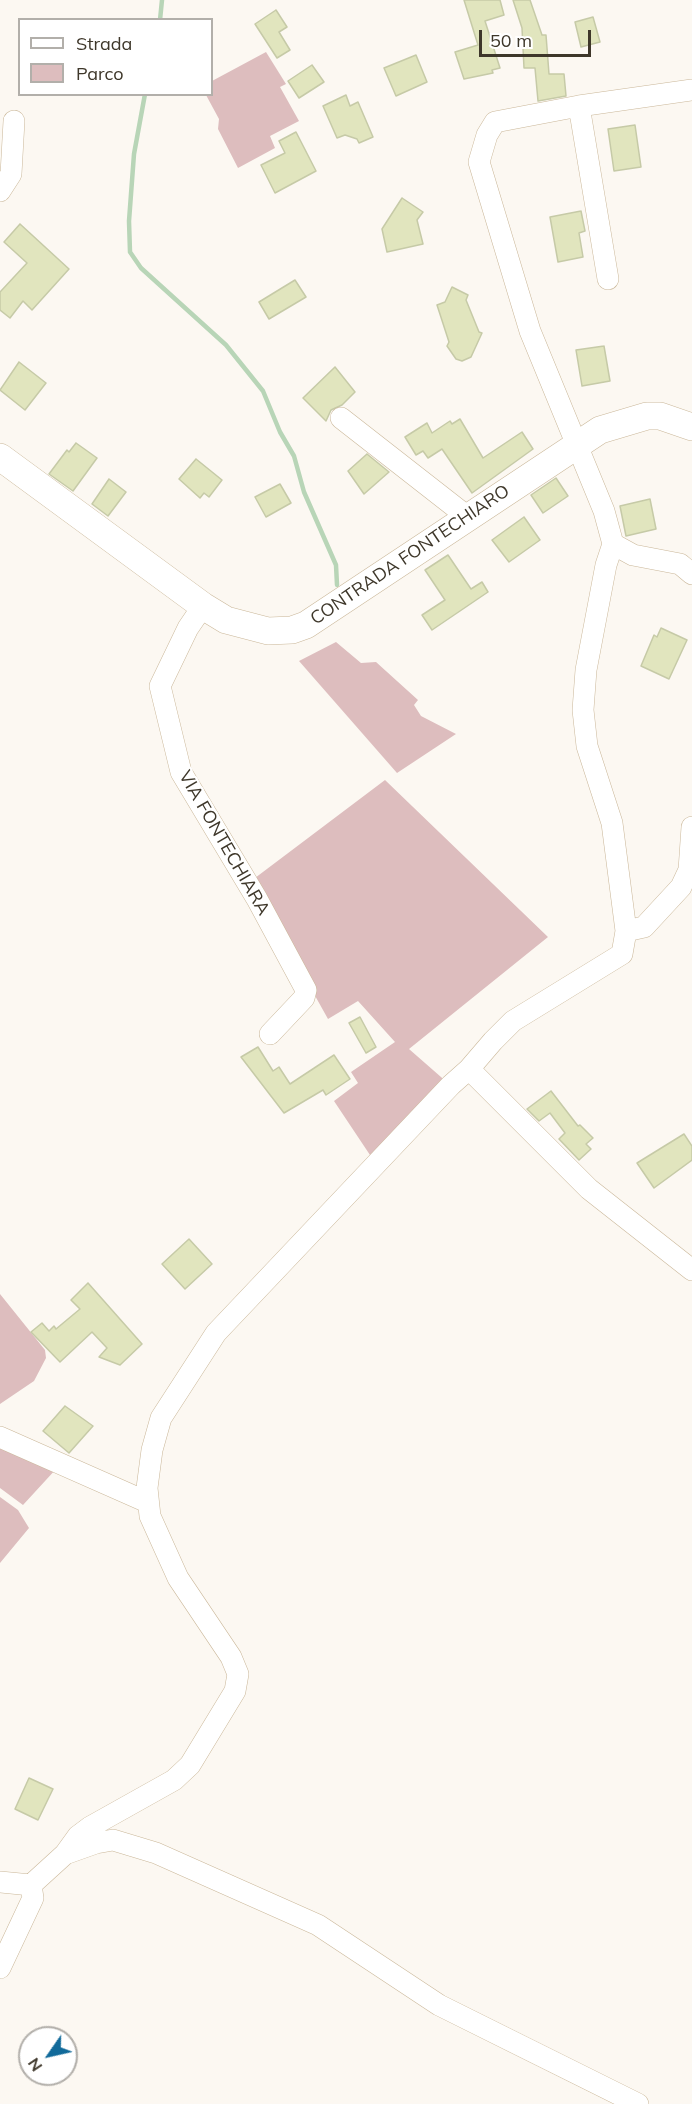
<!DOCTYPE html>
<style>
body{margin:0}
#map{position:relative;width:692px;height:2104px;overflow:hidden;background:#fcf8f2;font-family:Mulish,sans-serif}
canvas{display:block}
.legend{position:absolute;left:18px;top:18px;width:195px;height:78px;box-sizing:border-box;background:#fff;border:2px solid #b2afaa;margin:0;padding:8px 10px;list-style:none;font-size:18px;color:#3e372a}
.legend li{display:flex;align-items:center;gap:12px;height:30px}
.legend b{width:30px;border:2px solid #b2afaa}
.north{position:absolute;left:18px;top:2026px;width:60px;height:60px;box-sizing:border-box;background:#fff;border:2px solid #b2afaa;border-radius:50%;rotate:236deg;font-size:16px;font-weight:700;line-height:24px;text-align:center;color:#3e372a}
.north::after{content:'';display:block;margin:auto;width:21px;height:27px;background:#116a9a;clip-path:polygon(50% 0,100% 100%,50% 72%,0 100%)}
.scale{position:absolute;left:479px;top:30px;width:112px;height:27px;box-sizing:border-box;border:3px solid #3e372a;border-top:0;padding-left:8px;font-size:18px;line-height:21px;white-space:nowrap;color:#3e372a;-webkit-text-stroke:4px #fff;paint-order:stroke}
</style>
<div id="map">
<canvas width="692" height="2104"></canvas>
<ul class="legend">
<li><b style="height:8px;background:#fff"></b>Strada</li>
<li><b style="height:16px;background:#ddbdbe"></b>Parco</li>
</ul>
<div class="north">N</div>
<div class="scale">50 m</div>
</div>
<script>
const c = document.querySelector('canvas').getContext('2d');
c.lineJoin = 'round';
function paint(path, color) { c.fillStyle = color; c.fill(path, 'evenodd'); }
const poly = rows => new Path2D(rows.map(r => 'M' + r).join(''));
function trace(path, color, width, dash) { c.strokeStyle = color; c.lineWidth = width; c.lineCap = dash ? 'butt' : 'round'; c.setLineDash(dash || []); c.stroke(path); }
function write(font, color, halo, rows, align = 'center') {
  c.font = font + ' Mulish,sans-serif'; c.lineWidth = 4.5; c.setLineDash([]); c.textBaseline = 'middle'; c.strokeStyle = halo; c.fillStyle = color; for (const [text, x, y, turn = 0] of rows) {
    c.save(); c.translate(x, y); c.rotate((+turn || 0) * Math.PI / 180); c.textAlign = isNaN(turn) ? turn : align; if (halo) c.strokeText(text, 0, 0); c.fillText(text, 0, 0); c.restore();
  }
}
const green = poly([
 [266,52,286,84,280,87,299,121,270,136,275,148,238,168,218,129,219,119,206,95,212,94,212,81],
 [336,642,361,663,376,662,418,700,414,705,421,716,456,734,397,773,299,661],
 [385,780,548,937,409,1049,449,1084,374,1161,334,1101,358,1083,351,1072,395,1042,358,1001,328,1019,251,881],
 [0,1294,45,1350,46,1358,34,1381,0,1404],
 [0,1441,57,1468,23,1505,0,1488],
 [0,1497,18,1510,29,1528,0,1563]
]);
const stream = poly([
 [160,20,162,0],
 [145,94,134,154,129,221,130,252,141,268,226,345,263,391,280,432,294,456,304,492,336,565,337,585]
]);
const building = poly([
 [464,0,500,0,504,15,485,21,500,68,492,70,493,73,464,79,455,52,478,45,464,0],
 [513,0,530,0,542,35,546,35,549,74,564,74,566,96,538,101,535,68,524,68,522,28,513,0],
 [276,10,287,27,279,32,290,50,277,58,255,24,276,10],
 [593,17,600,42,581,47,575,22,593,17],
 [416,55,427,82,396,96,384,68,416,55],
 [312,65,324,82,299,98,288,81,312,65],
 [346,95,350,106,358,102,373,137,359,143,357,139,345,135,337,138,323,106,346,95],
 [635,125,641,167,614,171,608,129,635,125],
 [296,132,316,171,275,193,261,165,285,153,279,141,296,132],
 [402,198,423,212,417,220,423,244,387,252,382,229,402,198],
 [581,211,585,231,579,233,583,257,558,262,550,217,581,211],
 [20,224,69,269,32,310,23,301,10,318,0,310,0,292,27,263,4,242,20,224],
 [295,280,306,297,269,319,259,302,295,280],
 [452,287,468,295,466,300,479,332,482,333,471,357,462,361,456,359,447,346,449,342,437,305,445,302,452,287],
 [604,346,610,381,582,386,576,350,604,346],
 [19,362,46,383,25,410,0,390,19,362],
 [335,367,355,392,342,405,331,410,326,421,303,398,335,367],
 [460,419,483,458,522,432,533,449,472,493,442,449,428,458,423,451,416,455,405,437,427,423,432,433,450,421,452,424,460,419],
 [76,443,97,458,73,491,49,474,67,450,69,452,76,443],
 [367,454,389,472,364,494,348,471,367,454],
 [196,459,222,480,209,497,204,493,200,498,179,479,196,459],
 [556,478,568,496,543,513,531,495,556,478],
 [109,479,126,492,108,516,92,504,109,479],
 [280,484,291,503,266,517,255,497,280,484],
 [650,499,656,529,626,536,620,506,650,499],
 [524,517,540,540,509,562,492,540,524,517],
 [448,555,471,589,482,582,488,592,432,630,422,615,445,600,425,570,448,555],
 [661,628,687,640,669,679,641,666,654,635,657,637,661,628],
 [360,1017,376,1047,366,1053,349,1023,360,1017],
 [258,1047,273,1071,279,1067,290,1084,334,1055,350,1079,326,1095,323,1090,284,1113,241,1057,258,1047],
 [551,1091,578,1126,580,1125,593,1138,586,1144,591,1149,579,1160,559,1139,565,1133,550,1113,539,1121,527,1109,551,1091],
 [684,1134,692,1146,692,1160,654,1188,637,1163,684,1134],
 [189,1239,212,1264,185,1289,162,1264,189,1239],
 [88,1283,142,1344,120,1365,99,1357,107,1348,92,1332,60,1362,31,1332,42,1323,49,1331,54,1326,56,1329,80,1309,71,1300,88,1283],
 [65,1406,93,1426,69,1453,43,1431,65,1406],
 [29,1778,53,1789,38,1820,15,1809,29,1778]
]);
const minor = poly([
 [692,90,579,106,495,122,487,135,479,162,530,331,604,511,613,544,633,555,680,564,692,574],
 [579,106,608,279],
 [0,191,11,174,14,121],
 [341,418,469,518],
 [203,606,188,628,160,686,181,772,257,899,306,990,304,998,270,1034],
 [626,931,644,927,681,887,689,870,692,827],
 [469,1069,589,1189,692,1270],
 [0,1437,147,1502],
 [65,1854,78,1836,90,1827,174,1780,190,1765,235,1691,238,1674,231,1657,178,1578,150,1516,147,1488,152,1450,161,1418,216,1333,451,1085,469,1069,493,1041,513,1021,622,954,626,931,612,823,587,746,583,710,586,670,606,565,613,544],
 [0,1882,31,1885,65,1854,96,1843,113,1840,156,1853,318,1925,439,2005,638,2104],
 [0,1968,33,1898,31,1885]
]);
const major = poly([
 [0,457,203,606,226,620,268,631,292,630,306,625,600,430,647,416,660,416,692,427]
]);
const streetNames = [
 ["CONTRADA FONTECHIARO",410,555,-34],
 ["VIA FONTECHIARA",224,843,60]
];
paint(green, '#ddbdbe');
trace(stream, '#b8d5b7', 4.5);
paint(building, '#e1e5be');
trace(building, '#c6caa7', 1.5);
trace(minor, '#cab799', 22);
trace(major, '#cab799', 28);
trace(minor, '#fff', 21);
trace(major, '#fff', 27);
write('18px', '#3e372a', '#fff', streetNames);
</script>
